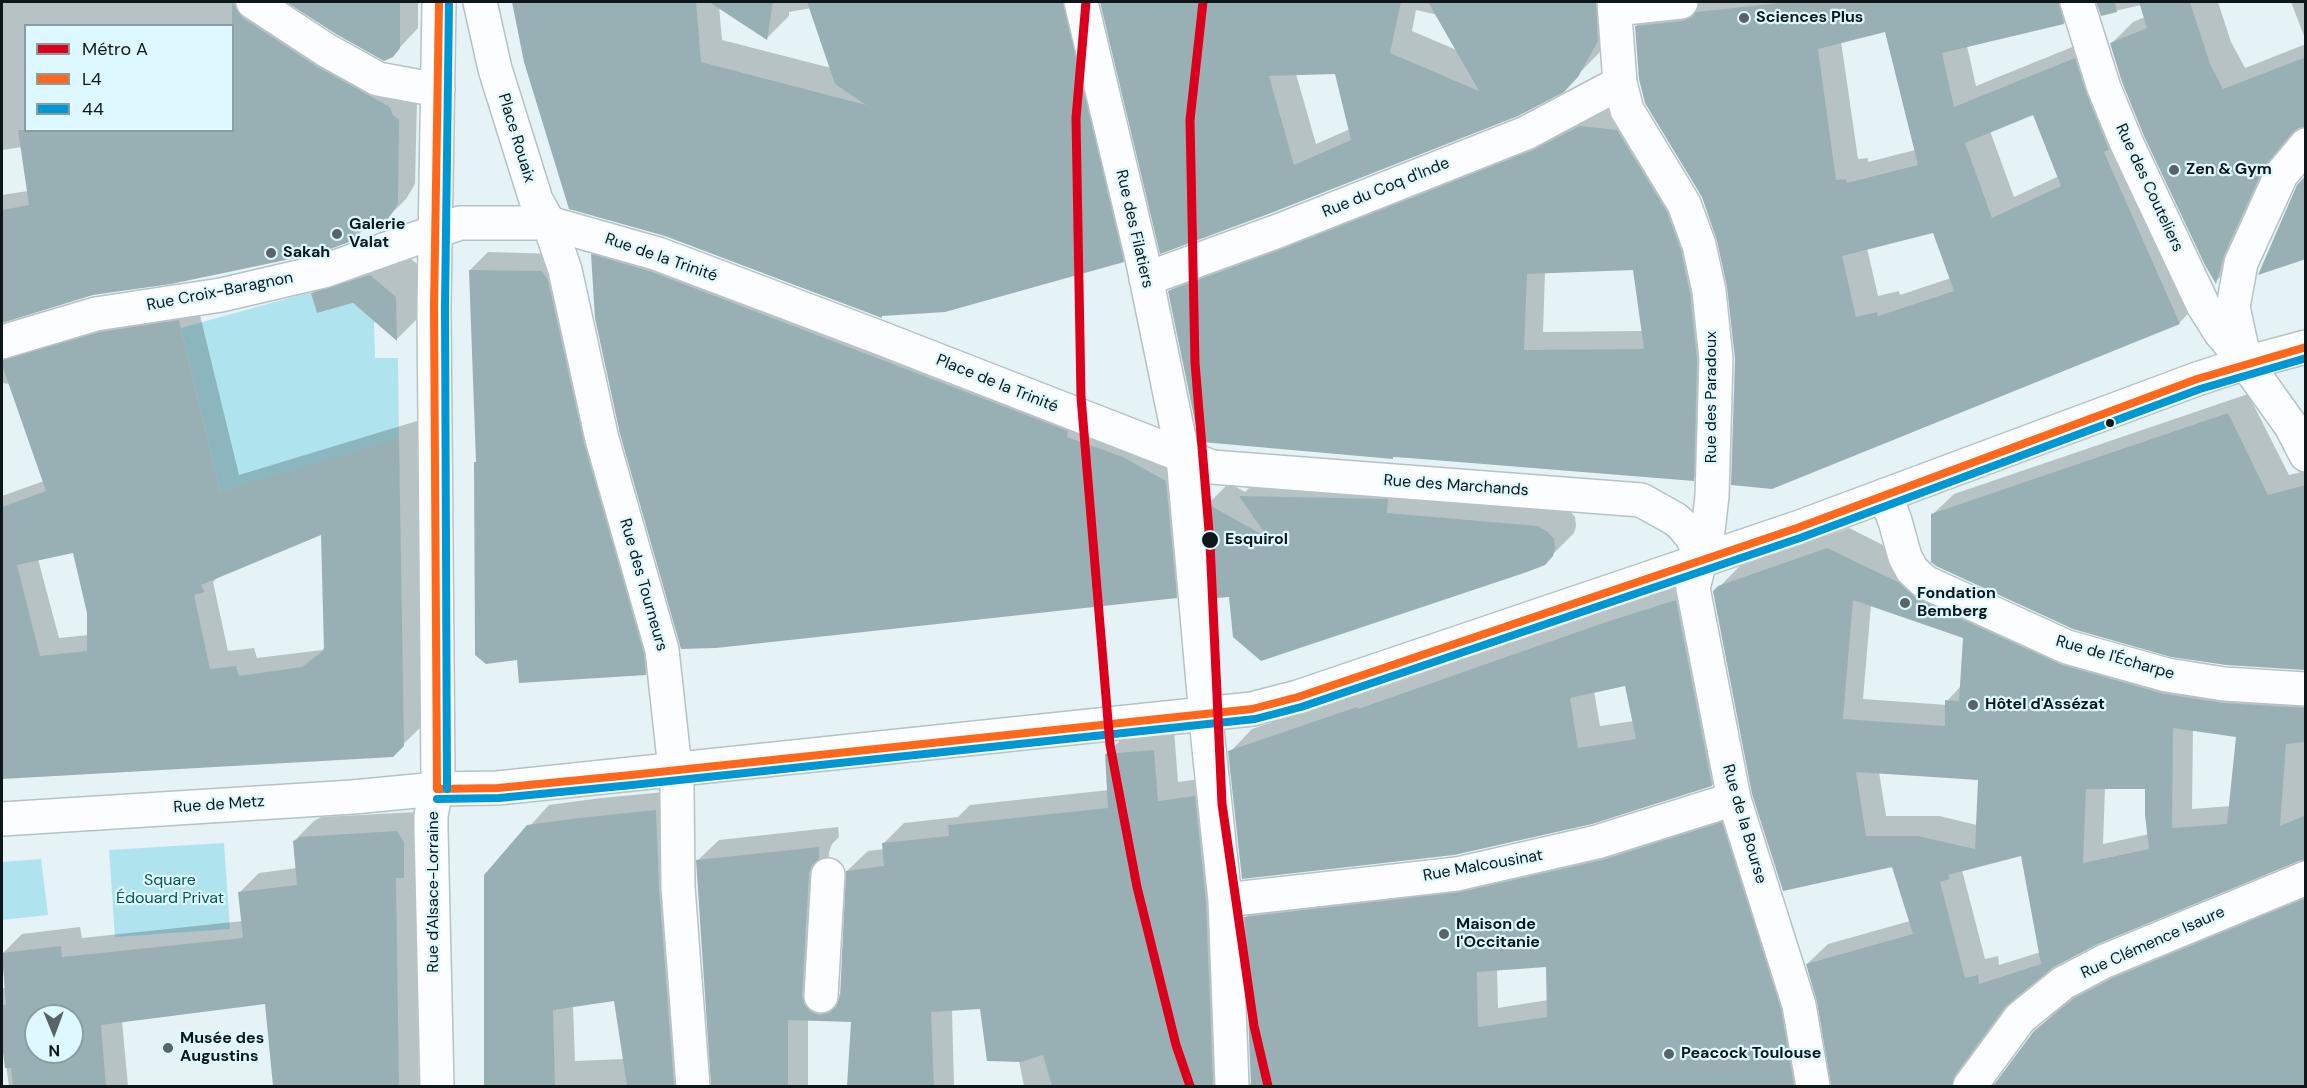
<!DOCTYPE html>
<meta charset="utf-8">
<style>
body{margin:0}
#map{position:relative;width:2307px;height:1088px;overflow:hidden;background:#e5f3f6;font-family:"DM Sans",sans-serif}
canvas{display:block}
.frame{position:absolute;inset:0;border:3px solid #0d1719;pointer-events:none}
.legend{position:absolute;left:24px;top:24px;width:210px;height:108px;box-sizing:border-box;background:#ddf8fe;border:2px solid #8a9ea2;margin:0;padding:8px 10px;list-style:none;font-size:18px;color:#0d1719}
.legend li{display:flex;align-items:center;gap:12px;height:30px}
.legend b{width:30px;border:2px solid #8a9ea2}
.north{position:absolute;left:24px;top:1004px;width:60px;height:60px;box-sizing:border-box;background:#ddf8fe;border:2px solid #8a9ea2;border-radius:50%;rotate:179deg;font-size:16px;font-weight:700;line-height:24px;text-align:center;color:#0d1719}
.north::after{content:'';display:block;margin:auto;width:21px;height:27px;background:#596466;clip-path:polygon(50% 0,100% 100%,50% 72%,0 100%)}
</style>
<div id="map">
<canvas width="2307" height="1088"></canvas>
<div class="frame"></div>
<ul class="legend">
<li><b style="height:8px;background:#db001b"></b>Métro A</li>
<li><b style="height:8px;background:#ff671b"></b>L4</li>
<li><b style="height:8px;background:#0098d4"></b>44</li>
</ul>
<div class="north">N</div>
</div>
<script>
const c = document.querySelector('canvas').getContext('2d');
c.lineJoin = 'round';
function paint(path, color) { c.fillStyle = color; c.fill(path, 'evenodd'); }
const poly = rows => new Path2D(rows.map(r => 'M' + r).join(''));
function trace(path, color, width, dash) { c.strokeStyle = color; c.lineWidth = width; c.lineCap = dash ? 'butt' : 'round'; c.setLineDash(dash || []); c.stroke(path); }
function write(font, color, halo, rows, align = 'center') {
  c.font = font + ' "DM Sans",sans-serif'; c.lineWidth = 4.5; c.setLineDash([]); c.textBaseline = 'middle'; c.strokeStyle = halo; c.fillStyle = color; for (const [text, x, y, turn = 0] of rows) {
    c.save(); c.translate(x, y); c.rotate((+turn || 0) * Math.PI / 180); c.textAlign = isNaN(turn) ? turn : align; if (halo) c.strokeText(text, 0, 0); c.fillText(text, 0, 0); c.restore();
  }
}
const green = poly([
 [311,292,317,313,353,303,374,321,375,358,398,358,399,442,220,492,181,328],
 [224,843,230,929,115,937,109,850],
 [41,859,48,915,2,920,2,862]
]);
const shadow = poly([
 [2,2,264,2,417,101,415,184,406,199,387,218,370,223,354,239,90,295,2,321,2,329,197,303,239,475,417,421,422,726,392,755,2,777,2,496,44,481,10,384,2,383,2,195,28,191,22,147,2,150],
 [26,26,232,26,232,130,26,130],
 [322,533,325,647,322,650,257,658,254,648,228,651,213,582,220,575],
 [74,551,88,613,88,635,59,638,38,559],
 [289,2,418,2,418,28,392,56,337,33],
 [513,2,1088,2,1145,239,1123,261,884,314,881,317,525,62],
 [719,6,767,38,789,16,789,12,811,8,831,68,722,40],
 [1116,2,1618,2,1619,18,1599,53,1563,90,1271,212,1135,116],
 [1416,10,1438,15,1459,51,1412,31],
 [1336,73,1350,129,1316,144,1296,74],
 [1685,2,2085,2,2064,23,1967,46,1976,86,2097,37,2201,301,2179,323,1736,357,1729,289,1719,240,1636,26,1658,4],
 [1886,30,1915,150,1868,162,1868,158,1858,159,1841,41],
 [2034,113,2059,176,2014,197,1990,131],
 [1934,231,1951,278,1900,295,1899,291,1878,296,1867,248],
 [2097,2,2218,2,2231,42,2245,68,2306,44,2306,125,2300,126,2286,143,2245,232,2238,260,2216,281,2111,44,2133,22,2145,17,2141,5,2102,14],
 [2291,2,2306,2,2306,41],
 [1600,107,1637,111,1716,339,1713,460,1693,479,1170,291,1189,272],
 [1634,268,1643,331,1543,332,1545,272],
 [610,237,1184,463,1194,578,1176,596,592,255],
 [398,248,423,269,424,312,397,339,353,301,313,294,341,266],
 [488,252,560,254,663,655,645,673,518,658,476,420,470,270],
 [2248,394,2289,475,2306,471,2306,669,1933,514,1954,494],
 [1262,475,1569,510,1575,517,1576,526,1574,533,1544,563,1230,595,1208,504,1229,483,1245,492],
 [1849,528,2083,645,2306,687,2306,858,2298,859,2097,942,2053,965,2018,994,1975,1053,1989,1085,1997,1083,2035,1032,2056,1011,2096,979,2306,888,2306,1086,1024,1086,1019,1061,981,1007,952,1009,954,1086,849,1086,852,1021,808,1019,808,1086,486,1086,485,875,549,805,601,798,676,791,705,1083,713,1084,698,860,719,840,838,827,839,837,832,844,829,852,822,974,831,991,841,995,847,871,868,851,884,849,883,844,904,823,958,817,970,805,1109,790,1106,754,1127,734,1174,730,1178,782,1215,777,1243,1082,1252,1084,1246,917,1266,897,1742,803,1827,1083,1833,1084,1819,1001,1807,964,1828,944,1910,921,1893,865,1784,889,1719,587,1740,566],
 [1871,605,1964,637,1961,686,1947,701,1947,705,1863,699],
 [2193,729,2238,736,2231,806,2192,809],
 [1879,772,1980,778,1977,825,1939,816,1886,816],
 [2147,787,2149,834,2103,844,2105,788],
 [2022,854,2041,952,1999,965,1998,956,1985,959,1962,870],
 [1547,966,1548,1000,1498,1008,1497,969],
 [615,1000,624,1059,575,1061,573,1006],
 [1698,579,1734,762,1712,785,1230,752,1252,729,1380,685,1381,688,1630,600],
 [1626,684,1634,721,1600,726,1594,691],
 [417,812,424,856,415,865,419,1086,275,1086,266,1002,122,1021,128,1086,9,1086,4,1051,2,1050,2,988,5,988,2,954,22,934,80,927,82,938,243,921,239,893,259,873,297,868,294,841,314,821,321,817],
 [36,1016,72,1016,72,1052,36,1052]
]);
const building = poly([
 [232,2,243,18,316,66,390,107,393,115,399,120,398,204,388,219,354,229,355,240,319,253,171,284,93,295,2,323,2,210,29,205,18,130,232,130],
 [286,2,400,2,400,48,393,57,384,61,336,34],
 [512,2,696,2,701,62,866,105,835,84,807,2,1063,2,1124,262,945,312,882,316,882,318,665,236,569,209,524,62],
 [709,2,773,2,767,40],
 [1100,2,1401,2,1390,53,1479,91,1428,2,1596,2,1598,41,1578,77,1564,92,1518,116,1271,213,1160,254],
 [1335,74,1351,140,1294,165,1269,76],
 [1789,2,2059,2,2064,24,1942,53,1954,107,2075,58,2087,95,2109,150,2104,152,2180,324,1772,489,1731,485,1735,359,1727,287,1717,241,1702,197,1645,103,1639,79,1635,26,1683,21,1692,17,1696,12],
 [1885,32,1918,165,1847,183,1846,179,1836,180,1818,49],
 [2033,115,2061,186,1992,218,1965,143],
 [1933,233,1954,291,1878,316,1877,312,1856,317,1842,256],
 [2096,2,2115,2,2117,12,2101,16],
 [2139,2,2190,2,2210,64,2223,89,2306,57,2306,127,2299,128,2292,133,2264,167,2224,255,2216,284,2205,265,2144,136,2122,82,2110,43,2147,28],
 [1580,126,1617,130,1667,212,1681,250,1690,294,1697,360,1694,481,1409,458,1393,457,1393,459,1202,442,1198,436,1168,291,1285,248,1533,150],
 [1633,270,1644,349,1524,350,1527,274],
 [2306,175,2306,259,2258,275,2297,185],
 [591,254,652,272,1068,431,1067,437,1123,457,1166,481,1177,598,716,648,681,649,620,434,595,318],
 [469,270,542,271,548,280,584,443,644,654,646,675,519,683,517,660,486,664,475,655,474,462,476,462],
 [370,275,396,297,397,341,353,303,317,313,311,293],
 [179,320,220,492,399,438,404,746,393,757,2,779,2,507,46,491,2,365,2,360,100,332],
 [321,535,324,650,302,667,239,676,236,666,210,669,194,595,205,592,201,585],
 [73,553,87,613,87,651,40,656,17,565],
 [2228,413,2268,495,2306,485,2306,670,2226,665,2171,657,2073,629,1936,566,1931,562,1931,514],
 [1239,496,1388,499,1387,513,1538,526,1548,532,1554,539,1555,548,1553,556,1545,565,1527,572,1261,661,1233,637,1229,597,1216,598,1216,594,1214,594,1206,503,1268,538],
 [1827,548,1898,582,1917,599,2062,665,2164,694,2223,703,2306,708,2306,742,2286,744,2280,826,2306,815,2306,860,2299,861,2098,944,2054,967,2005,1007,1955,1075,1952,1086,1831,1086,1817,1002,1806,964,1913,934,1892,867,1783,891,1752,794,1713,591,1718,586],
 [1853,600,1963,638,1959,701,1945,700,1945,726,1843,719],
 [2173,728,2236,737,2227,824,2172,828],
 [1856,772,1978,780,1975,849,1918,836,1866,836],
 [2086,789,2145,789,2145,815,2149,849,2083,863],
 [2021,856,2041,964,1979,984,1978,975,1965,978,1940,882,1950,879,1948,875],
 [1676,600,1712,786,1592,824,1454,855,1242,879,1228,751,1357,707,1358,709,1606,622],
 [1625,686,1636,739,1578,748,1570,698],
 [1154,750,1158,801,1195,796,1206,901,1213,1086,1052,1086,1043,1055,1021,1062,987,1061,980,1009,931,1012,934,1086,847,1086,851,1022,788,1020,788,1086,711,1086,696,860,819,847,819,859,812,865,809,874,802,995,804,1004,810,1011,819,1015,829,1013,836,1007,840,997,846,871,884,866,882,843,949,836,948,825,1108,808,1105,754],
 [656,810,659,888,674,1086,627,1086,614,1001,553,1010,555,1086,484,1086,484,875,527,825,579,818],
 [1722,822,1781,1009,1794,1086,1251,1086,1244,917,1461,892,1603,860],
 [1546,967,1547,1017,1478,1027,1477,972],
 [397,831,404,842,404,878,396,878,399,1086,273,1086,265,1004,101,1025,106,1086,13,1086,11,1068,5,1068,2,1045,2,1005,6,1005,2,953,61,946,62,957,243,938,238,892,297,885,293,841,298,839,299,837],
 [36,1016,72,1016,72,1052,36,1052],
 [2306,898,2306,1086,1993,1086,2034,1031,2073,999,2113,978]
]);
const minor = poly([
 [253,2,326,50,378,79,438,90],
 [480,2,495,69,536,200,549,223,565,270,602,439,662,650,677,787,678,887,693,1086],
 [1081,2,1142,258,1183,457,1208,739,1225,900,1232,1086],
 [1614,2,1620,83,1627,110,1684,204,1699,245,1709,291,1716,359,1712,496,1708,531,1693,588,1734,799,1799,1005,1813,1086],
 [2077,2,2104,88,2127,144,2203,305,2220,332,2246,363,2291,426,2306,455],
 [1615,9,1681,2],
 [1146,279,1278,231,1526,133,1620,83],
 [2,342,96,314,221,295,324,271,460,223,549,223,658,254,878,337,1212,467,1641,500,1675,519,1682,525,1692,537,1702,560],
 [2243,353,2233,307,2241,263,2281,175,2306,145],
 [1885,495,1895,521,1905,557,1912,570,1925,582,2067,647,2167,675,2224,684,2306,689],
 [2,819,353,797,437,789,498,788,1252,709,1298,697,1797,528,2197,379,2246,363,2306,347],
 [1225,900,1457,874,1597,842,1734,799],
 [821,996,828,875],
 [437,1086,431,829,431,816,438,777,434,307,439,2],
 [1970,1086,2020,1018,2063,983,2105,961,2306,878]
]);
const bus1 = poly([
 [437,789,498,788,631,775,1252,709,1298,697,1797,528,2197,379,2306,347],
 [437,789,434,307,439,2]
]);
const bus2 = poly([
 [447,789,445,307,449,2],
 [437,799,499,798,632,785,1255,719,1301,707,1800,538,2200,389,2306,358]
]);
const metro1 = poly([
 [1086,2,1076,118,1081,397,1110,745,1137,887,1176,1045,1190,1086],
 [1203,2,1190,120,1195,363,1210,543,1222,804,1254,1026,1268,1086]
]);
const markers = [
 [1744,18,6,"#596466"],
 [2174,170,6,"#596466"],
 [337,234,6,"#596466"],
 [271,253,6,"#596466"],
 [2110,423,5,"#0d1719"],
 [1210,540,9,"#0d1719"],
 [1905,603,6,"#596466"],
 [1973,705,6,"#596466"],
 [1444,934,6,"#596466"],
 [168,1048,6,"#596466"],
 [1669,1054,6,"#596466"]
];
const poiNames = [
 ["Sciences Plus",1756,18],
 ["Zen & Gym",2186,170],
 ["Galerie",349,225],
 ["Valat",349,243],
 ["Sakah",283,253],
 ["Fondation",1917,594],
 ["Bemberg",1917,612],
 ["Hôtel d'Assézat",1985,705],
 ["Maison de",1456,925],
 ["l'Occitanie",1456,943],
 ["Musée des",180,1039],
 ["Augustins",180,1057],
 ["Peacock Toulouse",1681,1054]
];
const streetNames = [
 ["Place Rouaix",516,138,73],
 ["Rue du Coq d'Inde",1386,188,-22],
 ["Rue des Couteliers",2149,188,65],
 ["Rue des Filatiers",1134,229,77],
 ["Rue de la Trinité",661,258,19],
 ["Rue Croix-Baragnon",220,292,-11],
 ["Place de la Trinité",997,384,22],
 ["Rue des Paradoux",1712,397,-90],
 ["Rue des Marchands",1456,486,4],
 ["Rue des Tourneurs",643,585,74],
 ["Rue de l'Écharpe",2115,658,16],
 ["Rue de Metz",219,805,-4],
 ["Rue de la Bourse",1744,824,74],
 ["Rue Malcousinat",1483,866,-10],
 ["Rue d'Alsace-Lorraine",434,892,-90],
 ["Rue Clémence Isaure",2153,943,-24]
];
const stopNames = [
 ["Esquirol",1225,540]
];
const parkNames = [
 ["Square",170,881],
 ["Édouard Privat",170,899]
];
paint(green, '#afe4ee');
paint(shadow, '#0003');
paint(building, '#98b0b4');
trace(minor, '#b6c2c3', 36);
trace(minor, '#fbfdfe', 33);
trace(bus1, '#ff671b', 8);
trace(bus2, '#0098d4', 8);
trace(metro1, '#db001b', 9);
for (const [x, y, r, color] of markers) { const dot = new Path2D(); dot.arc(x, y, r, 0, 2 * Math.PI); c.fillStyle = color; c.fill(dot); trace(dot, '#ddf8fe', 2); }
write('bold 16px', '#0d1719', '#ddf8fe', poiNames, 'left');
write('16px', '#0d1719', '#ddf8fe', streetNames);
write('bold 16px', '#0d1719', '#ddf8fe', stopNames, 'left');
write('16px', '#00535f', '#ddf8fe', parkNames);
</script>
